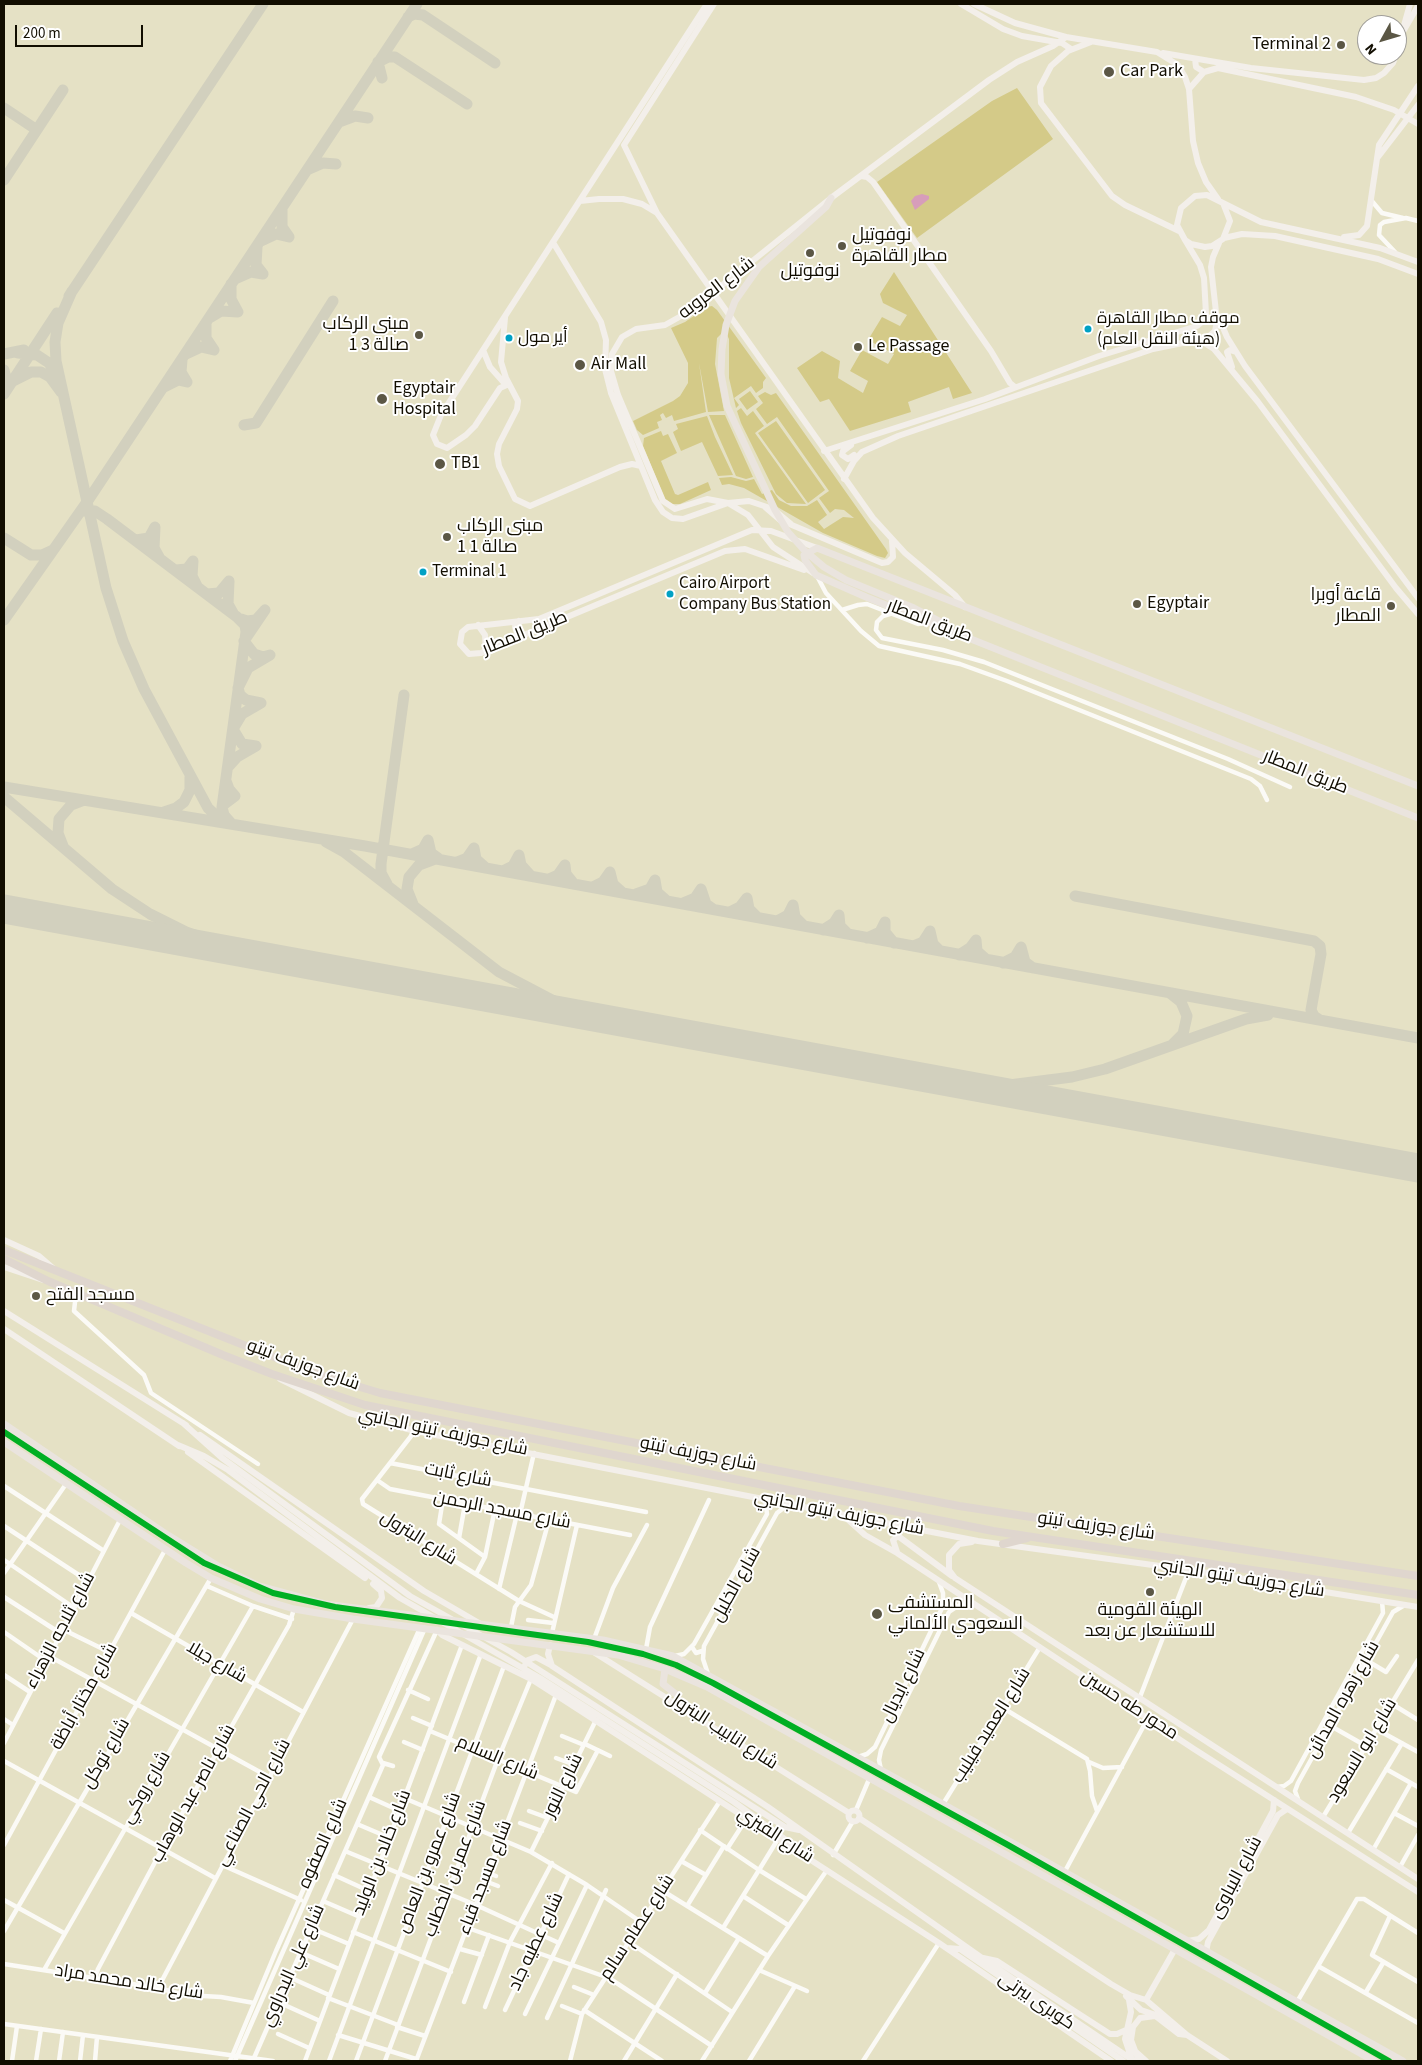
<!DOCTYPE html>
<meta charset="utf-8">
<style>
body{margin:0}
#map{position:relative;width:1422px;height:2065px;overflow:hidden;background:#e5e1c5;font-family:"Source Sans 3",sans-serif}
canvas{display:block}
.frame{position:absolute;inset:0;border:5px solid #110d00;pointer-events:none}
.north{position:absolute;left:1357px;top:15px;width:50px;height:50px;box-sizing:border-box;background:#fff;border:1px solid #a09e99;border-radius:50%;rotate:231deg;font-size:14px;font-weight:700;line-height:20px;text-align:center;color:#110d00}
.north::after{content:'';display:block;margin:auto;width:18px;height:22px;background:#5b5745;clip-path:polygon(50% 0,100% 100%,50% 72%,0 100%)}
.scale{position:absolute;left:15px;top:25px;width:128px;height:22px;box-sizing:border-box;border:2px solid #110d00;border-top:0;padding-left:6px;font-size:15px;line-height:18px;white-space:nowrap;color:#110d00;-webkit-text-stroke:4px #fff;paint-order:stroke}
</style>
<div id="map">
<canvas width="1422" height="2065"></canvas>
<div class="frame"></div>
<div class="north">N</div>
<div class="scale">200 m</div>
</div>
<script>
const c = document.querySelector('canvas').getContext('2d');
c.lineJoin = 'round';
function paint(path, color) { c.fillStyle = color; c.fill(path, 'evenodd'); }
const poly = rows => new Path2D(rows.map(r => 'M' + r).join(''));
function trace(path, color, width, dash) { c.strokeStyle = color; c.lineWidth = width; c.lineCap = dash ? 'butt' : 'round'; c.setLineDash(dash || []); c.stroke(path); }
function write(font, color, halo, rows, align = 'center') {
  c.font = font + ' "Source Sans 3",Cairo,sans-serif'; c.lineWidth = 4; c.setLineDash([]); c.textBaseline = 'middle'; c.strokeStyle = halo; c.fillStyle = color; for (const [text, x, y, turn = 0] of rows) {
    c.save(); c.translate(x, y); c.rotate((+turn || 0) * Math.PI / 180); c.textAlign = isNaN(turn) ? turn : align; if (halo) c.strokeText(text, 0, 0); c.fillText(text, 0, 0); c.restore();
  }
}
const green = poly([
 [1017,88,1053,139,917,238,877,182,992,101],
 [894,272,972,393,953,399,949,387,908,402,911,412,850,431,829,399,820,402,797,368,822,351,840,361,838,378,863,393,868,381,850,371,862,350,888,364,894,354,868,340,882,317,900,326,907,315,883,303,880,294],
 [712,306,717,310,766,378,763,382,763,388,756,393,751,386,734,398,739,405,736,408,729,378,729,339,727,335,722,333,717,338,715,364,724,411,708,412,699,363,706,412,674,421,672,415,666,418,663,413,660,415,662,420,657,422,659,428,643,435,637,430,633,421,673,401,680,396,688,383,688,363,671,328,685,322,707,307],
 [750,391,758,402,747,410,739,399],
 [765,392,771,395,776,393,886,549,888,553,885,558,877,556,823,533,744,488,729,484,722,485,719,478,731,477,746,481,754,479,762,494,772,490,779,500,791,506,807,506,817,500,827,515,818,522,824,529,843,517,854,518,844,510,835,509,830,513,819,498,829,491,777,417,767,424,756,409,763,403,758,396],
 [741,408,747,416,753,411,764,426,755,433,806,504,787,503,776,494,741,423,737,411],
 [709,415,725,415,753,477,746,479,736,476],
 [707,416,715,437,733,475,718,476,702,442,681,451,673,432,678,429,676,424],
 [776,421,825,490,808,503,758,433],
 [661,431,663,436,668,434,677,453,661,461,675,494,678,495,708,482,711,490,680,504,672,504,665,499,643,446,644,438]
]);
const water = poly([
 [922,194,929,196,929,199,915,210,911,201,915,196]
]);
const taxiway = poly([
 [408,17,414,14,423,15,495,63],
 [382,78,378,62,388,57,395,57,467,104],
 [4,108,34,128,38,127],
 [339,122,355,116,368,118],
 [307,170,323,163,336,164],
 [4,180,63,90],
 [261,241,276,234,289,237,282,227,282,209],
 [235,279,251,272,263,274,256,265,257,247],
 [72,291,58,323,55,342,56,361,106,588,123,641,144,689,208,808,222,821],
 [69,296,263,4],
 [211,317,221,311,238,312,231,299,231,284],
 [18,353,37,355,49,363,56,373],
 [4,354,24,350],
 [186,354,201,347,214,350,206,338,206,324],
 [4,370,7,382,5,390],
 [13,381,31,372,41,372,50,377,61,392],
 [164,387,178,380,187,382,181,372,182,360],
 [4,394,57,313],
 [244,425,256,423,333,301],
 [84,511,95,511,107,519,237,617,245,625,246,632,222,807,224,815,231,823],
 [4,538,31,555,42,555,53,550],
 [136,540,149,538,155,527,154,548,159,557],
 [176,570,187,569,193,561,192,576,197,586],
 [207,594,219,593,229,581,228,604,233,613],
 [4,620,87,502,417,4],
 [228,767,237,757,256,746,242,744,233,729,242,714,261,703,246,700,240,695,238,688,248,668,270,655,263,657,254,654,244,641,265,610,256,620,247,621,241,619],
 [4,787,365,846,1418,1038],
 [4,797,112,889,150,914,186,932,252,955],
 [223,805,235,796,229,789,226,781],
 [164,812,176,808,184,802,190,790,190,777],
 [326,842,344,852,499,972,558,1003,608,1020],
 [63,846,58,833,59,819,71,805,84,800],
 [412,854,423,849,428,840,431,853,438,858],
 [457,862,467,858,474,848,476,859,485,867],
 [503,871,513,866,519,855,521,865,530,875],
 [549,879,558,875,565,865,566,874,574,884],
 [387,884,381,873,381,864,404,695],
 [593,887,603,882,610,872,613,884,622,892],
 [636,894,650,889,655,880,657,892,666,900],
 [1075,896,1314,941,1320,946,1321,954,1311,1010,1314,1016,1320,1020],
 [683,903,695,898,701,889,706,904,713,909],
 [413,904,407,889,409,877,419,865,435,859],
 [730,912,740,907,747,898,749,909,757,917],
 [777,921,788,915,793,905,795,917,804,926],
 [823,930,834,923,839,915,840,926,848,934],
 [867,938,880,932,885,922,885,932,894,943],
 [913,946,923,942,930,931,933,944,940,951],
 [959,955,970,948,976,940,977,951,986,959],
 [1003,963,1015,957,1021,947,1025,962,1033,968],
 [1171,994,1181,1002,1187,1016,1183,1034,1173,1044],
 [958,1084,1009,1085,1072,1077,1105,1069,1246,1019,1268,1015]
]);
const runway = poly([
 [4,909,1418,1168]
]);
const street = poly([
 [1371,200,1382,213,1403,218],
 [1395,252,1379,235,1380,225,1384,222,1406,218,1418,221],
 [817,576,826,593,861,631,879,646,960,664,1007,681,1251,779,1260,786,1267,800],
 [842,610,858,605,867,604,918,624,930,622],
 [893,613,883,616,877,622,876,630,882,638,943,650,984,662,1228,759,1290,787],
 [76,1293,74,1311,144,1375,151,1393,258,1464],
 [415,1431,362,1499,363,1504,519,1601,554,1617],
 [390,1463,646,1512],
 [377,1480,390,1489,630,1535],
 [4,1486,104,1551],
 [443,1499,439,1524,485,1557],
 [520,1514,534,1453],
 [4,1526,88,1581],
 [459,1538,465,1504],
 [4,1560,73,1607],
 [4,1573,66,1484],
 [476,1574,485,1557,495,1509],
 [207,1586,253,1606,292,1619],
 [499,1589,517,1514],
 [4,1597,60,1633],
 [131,1613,303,1712],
 [528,1620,553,1623],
 [511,1627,515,1607,531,1585,549,1520],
 [62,1629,109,1652],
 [4,1632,46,1661],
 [552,1633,577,1525],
 [594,1639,613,1588,647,1525],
 [692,1647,696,1653,702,1651],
 [646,1649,650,1627,709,1500],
 [49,1656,269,1777],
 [675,1656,684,1654,694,1644,767,1514,765,1499],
 [1366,1660,1386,1672,1397,1656],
 [708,1674,703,1659,704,1646,777,1513,789,1504],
 [4,1675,30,1692],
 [408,1690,428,1699],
 [1140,1697,1189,1570],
 [1392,1704,1418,1720],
 [1003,1708,1087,1759,1090,1771,1092,1796,1097,1811],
 [413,1718,432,1726],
 [4,1719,13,1725],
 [1329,1725,1366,1746],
 [1376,1729,1418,1752],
 [430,1731,576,1792,598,1750],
 [562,1736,584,1745],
 [404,1742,423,1750],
 [4,1743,120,1520],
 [585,1744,610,1756],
 [858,1757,867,1754,875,1747,943,1606,943,1593,939,1582],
 [556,1758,575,1765],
 [4,1761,215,1878],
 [1089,1762,1103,1768,1122,1767],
 [383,1763,393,1766],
 [1386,1769,1418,1787],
 [881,1770,879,1760,881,1750,949,1612,961,1604,973,1604],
 [1277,1787,1284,1786,1291,1781,1383,1613,1382,1601],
 [369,1797,400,1811],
 [404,1798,531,1852,587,1885,641,1922],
 [1298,1799,1295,1791,1298,1783,1393,1612,1403,1606],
 [943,1804,1040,1647],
 [856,1810,870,1777],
 [529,1811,548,1818],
 [1394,1813,1418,1826],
 [1323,1817,1418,1660],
 [520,1823,542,1831],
 [357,1824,390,1838],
 [700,1830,759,1870,723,1928],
 [1348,1833,1402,1743],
 [778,1839,759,1870,806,1899],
 [4,1845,165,1550],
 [727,1849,747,1818],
 [1373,1850,1411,1783],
 [345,1851,476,1905,559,1943],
 [531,1852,596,1720],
 [833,1855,853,1821],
 [681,1861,706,1875],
 [222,1865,301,1900],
 [1400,1867,1418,1835],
 [488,1873,496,1876],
 [1064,1873,1148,1718],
 [334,1875,369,1891],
 [485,1881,498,1886],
 [663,1891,768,1956],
 [743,1896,788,1925],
 [4,1900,64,1933],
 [323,1901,360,1917],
 [687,1906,724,1846],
 [1390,1916,1372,1955,1418,1982],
 [311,1928,349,1944],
 [468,1928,606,1977],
 [4,1931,211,1578],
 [353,1932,451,1972],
 [629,1942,732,2012],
 [460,1949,482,1955],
 [300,1952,339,1969],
 [4,1964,158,1988,185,1995,221,1997,254,2003],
 [1318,1966,1418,2023],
 [44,1970,253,1606],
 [759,1970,807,1991],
 [606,1976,712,2046],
 [289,1977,329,1995],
 [95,1978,98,1969,162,1849,289,1625,294,1609],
 [574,1987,594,1995],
 [158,1988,353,1619],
 [1366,1992,1383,1963],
 [705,1993,739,1938],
 [328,1998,398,2025],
 [278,2002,320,2021],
 [464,2002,489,1935],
 [1297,2002,1357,1899,1364,1899,1418,1933],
 [562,2006,582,2014],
 [485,2007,510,1942,552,1863],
 [505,2010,569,1874],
 [584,2010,662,2061],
 [525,2014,587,1885],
 [547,2018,606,1890],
 [4,2024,273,2061],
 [397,2027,425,2036],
 [278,2034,309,2048],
 [338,2035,416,2059],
 [254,2058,383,1765,379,1757,437,1630],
 [12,2061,17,2026],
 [36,2061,41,2029],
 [59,2061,63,2032],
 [80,2061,83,2035],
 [95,2061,97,2037],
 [230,2061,276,1951,420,1628],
 [235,2061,425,1628],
 [305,2061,462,1645],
 [329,2061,481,1654],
 [356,2061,504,1666],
 [385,2061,498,1759,531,1679],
 [416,2061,556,1695],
 [570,2061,582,2014,720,1801],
 [624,2061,677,1974],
 [702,2061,768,1956,827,1870],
 [749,2061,795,1986],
 [863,2061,939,1943]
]);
const secondary = poly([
 [961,4,1003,29,1022,36,1062,43,1071,49],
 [974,4,1015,23,1066,37],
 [1404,30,1418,6],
 [1091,42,1068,51,1051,66,1040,87,1041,103,1112,196,1125,205,1179,231],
 [1397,50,1410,4],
 [1163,53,1251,68,1364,80,1376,78,1384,73,1393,63,1396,55],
 [1195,59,1196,67,1204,72],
 [1189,89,1204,72,1218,68,1356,97,1394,110,1418,124],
 [1378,157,1418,105],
 [861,176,867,177,873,182,991,351,1010,383,1015,387],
 [580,201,599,199,623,199,642,204,657,213,873,518,905,553,955,595,965,607],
 [1223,203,1230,221,1223,239,1212,246,1205,247,1191,244,1185,240,1177,225,1181,208,1195,196,1207,195,1261,222,1380,248,1418,262],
 [657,213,624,145,714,4],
 [1344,237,1359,235,1367,226,1379,145,1418,86],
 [1224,238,1242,234,1275,236,1378,259,1418,274],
 [554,244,601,322,606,340,605,369,611,393,655,500,663,512,672,518,683,519,728,503,749,501,773,509,791,524],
 [1218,316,1227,337,1245,366,1418,598],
 [505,318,501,362,506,378,518,401,517,409,499,444,497,454,499,466,515,499,530,506,620,467,632,464,641,466],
 [1201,341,1214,349,1258,402,1396,588,1418,614],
 [483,350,490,367,506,385],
 [1232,367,1227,352,1230,350,1236,352],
 [509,384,500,388,475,426,466,435,447,448,437,444,433,435,441,415,707,4],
 [851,445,843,451,842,455,848,459,854,455],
 [824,451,985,399,1099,356,1197,326,1202,322,1206,314,1204,278,1200,265,1185,240],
 [844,479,854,461,862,452,898,436,1153,349,1207,338,1215,331,1217,321,1211,267,1213,257,1219,243],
 [765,507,780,520,882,563,888,562,893,557,892,541],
 [804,570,745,549,725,551,481,653,469,654,460,644,462,632,468,627,539,619,752,530,771,531,817,548],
 [813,573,773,547,748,515,728,503,707,499,675,509,663,501,618,395,611,371,612,354,622,337,636,329,665,325,690,311,831,198,989,80,1017,62,1053,46,1066,37,1157,52,1178,65,1185,77,1189,89,1193,141,1198,163,1206,182,1218,199],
 [478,625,485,635,486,651],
 [518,637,515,627,519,621],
 [4,1240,39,1256,54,1269],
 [4,1267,43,1280],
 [4,1311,186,1425],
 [4,1329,179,1446],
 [280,1379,349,1413,415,1431,978,1541,1189,1570,1418,1607],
 [183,1423,222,1458,410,1596,511,1652,785,1827,799,1830],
 [200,1435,424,1591,479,1623],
 [178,1445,204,1456,228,1470,400,1598,540,1678,734,1802,790,1843],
 [188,1452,365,1578],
 [844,1516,865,1535,897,1553,1194,1749,1418,1892],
 [972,1542,959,1544,949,1555,949,1570,955,1578,1418,1879],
 [897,1552,893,1540,898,1536,952,1576],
 [369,1608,376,1607,382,1598,381,1591,373,1584],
 [437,1630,442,1635,531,1679,556,1695,939,1943,1111,2061],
 [550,1645,548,1654,552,1666,768,1807,982,1958,1134,2061],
 [595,1653,849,1813],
 [525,1665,528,1660,536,1657,551,1665],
 '848.5 1816a5.5 5.5 0 1 1 11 0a5.5 5.5 0 1 1-11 0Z',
 [859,1818,1111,1984,1130,1995,1146,2000,1187,2035,1227,2061],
 [1188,1941,1199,1939,1209,1930,1273,1811,1274,1800],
 [947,1948,960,1949,1123,2061],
 [1206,1952,1208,1942,1278,1815,1287,1809],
 [983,1958,997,1961,1110,2034,1117,2034,1126,2030],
 [1126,1996,1141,2010,1153,2014,1179,2034,1187,2035],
 [1129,2000,1131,2012,1125,2039,1132,2060],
 [1146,2000,1175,1949],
 [1136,2052,1146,2061],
 [1139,2061,1131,2040,1133,2027,1140,2018,1155,2016]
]);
const primary = poly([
 [831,198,826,207,759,267,735,301,726,325,722,349,721,374,727,406,775,510,788,532,805,551,824,567,846,580,914,608,949,626],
 [1418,786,817,548,804,555,805,560,816,575,866,597,1418,818],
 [4,1424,163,1532,218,1566,259,1586,325,1604,603,1640,673,1656,943,1804,1403,2061],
 [4,1442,186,1563,211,1578,260,1599,294,1609,353,1619,618,1655,665,1669,707,1687,1374,2061],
 [665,1669,663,1684,677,1695,679,1703]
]);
const highway = poly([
 [4,1250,279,1359,317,1374,380,1393,959,1506,1418,1576],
 [4,1259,48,1281,223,1355,272,1374,365,1405,993,1531,1418,1595],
 [1003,1544,1027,1538]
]);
const metro1 = poly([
 [4,1432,204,1563,273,1593,335,1607,588,1642,643,1654,676,1665,713,1683,1008,1845,1389,2061]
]);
const markers = [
 [1341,45,5,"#5b5745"],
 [1109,72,6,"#5b5745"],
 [842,246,5,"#5b5745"],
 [810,253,5,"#5b5745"],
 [1088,329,4.5,"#01a1c4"],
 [419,335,5,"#5b5745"],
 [509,338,4.5,"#01a1c4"],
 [858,347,5,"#5b5745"],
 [580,365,6,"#5b5745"],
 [382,399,6,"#5b5745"],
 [440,464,6,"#5b5745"],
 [447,537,5,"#5b5745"],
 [423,572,4.5,"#01a1c4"],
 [670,594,4.5,"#01a1c4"],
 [1137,604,5,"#5b5745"],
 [1391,606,5,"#5b5745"],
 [36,1296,5,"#5b5745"],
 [1150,1592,5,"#5b5745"],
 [877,1614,6,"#5b5745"]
];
const busNames = [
 ["موقف مطار القاهرة",1097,319],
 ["(هيئة النقل العام)",1097,340],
 ["أير مول",518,338],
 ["Terminal 1",432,572],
 ["Cairo Airport",679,584],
 ["Company Bus Station",679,605]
];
const poiNames = [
 ["Terminal 2",1331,45,"right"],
 ["Car Park",1120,72],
 ["نوفوتيل",852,236],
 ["مطار القاهرة",852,257],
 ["نوفوتيل",810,272,"center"],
 ["مبنى الركاب",409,325,"right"],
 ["1 صالة 3",409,346,"right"],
 ["Le Passage",868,347],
 ["Air Mall",591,365],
 ["Egyptair",393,389],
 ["Hospital",393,410],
 ["TB1",451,464],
 ["مبنى الركاب",457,527],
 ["1 صالة 1",457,548],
 ["قاعة أوبرا",1381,596,"right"],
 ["المطار",1381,617,"right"],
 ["Egyptair",1147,604],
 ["مسجد الفتح",46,1296],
 ["المستشفى",888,1604],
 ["السعودي الألماني",888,1625],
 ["الهيئة القومية",1150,1611,"center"],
 ["للاستشعار عن بعد",1150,1632,"center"]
];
const streetNames = [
 ["شارع العروبه",717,289,-37],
 ["طريق المطار",929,622,21],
 ["طريق المطار",525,634,-22],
 ["طريق المطار",1305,773,22],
 ["شارع جوزيف تيتو",303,1366,20],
 ["شارع جوزيف تيتو الجانبي",443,1433,12],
 ["شارع جوزيف تيتو",698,1455,11],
 ["شارع ثابت",458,1476,11],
 ["شارع مسجد الرحمن",502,1511,11],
 ["شارع جوزيف تيتو الجانبي",839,1514,11],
 ["شارع جوزيف تيتو",1096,1527,8],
 ["شارع البترول",418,1539,32],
 ["شارع جوزيف تيتو الجانبي",1239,1579,9],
 ["شارع الخليل",737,1585,-61],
 ["شارع ثلاجه الزهراء",61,1631,-62],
 ["شارع جيلا",216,1663,30],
 ["شارع ايديال",904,1686,-64],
 ["شارع مختار أباظة",85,1697,-61],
 ["شارع زهره المدائن",1344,1700,-61],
 ["محور طه حسين",1129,1706,33],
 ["شارع العميد فيليب",992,1726,-58],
 ["شارع انابيب البترول",721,1731,33],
 ["شارع ابو السعود",1363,1751,-59],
 ["شارع توكل",107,1754,-60],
 ["شارع السلام",497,1759,23],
 ["شارع النور",564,1786,-64],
 ["شارع روكي",147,1788,-60],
 ["شارع ناصر عبد الوهاب",194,1794,-61],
 ["شارع الحي الصناعي",254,1803,-62],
 ["شارع الفيزي",775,1836,33],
 ["شارع الصفوه",324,1844,-66],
 ["شارع خالد بن الوليد",383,1853,-69],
 ["شارع عمرو بن العاص",430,1863,-69],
 ["شارع عمر بن الخطاب",456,1869,-69],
 ["شارع مسجد قباء",486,1878,-69],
 ["شارع البباوى",1237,1878,-62],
 ["شارع عصام سالم",638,1928,-57],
 ["شارع عطيه جاد",537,1942,-65],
 ["شارع علي البدراوي",294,1966,-66],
 ["شارع خالد محمد مراد",129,1983,9],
 ["كوبرى بيرتى",1036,2002,34]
];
paint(green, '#d4ca88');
paint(water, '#d79dba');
trace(taxiway, '#d2d0be', 11);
trace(runway, '#d2d0be', 29);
trace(street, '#fbfaf6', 4.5);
trace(secondary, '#f3efea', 6);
trace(primary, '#eae4de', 7);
trace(highway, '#dfd6ce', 8);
trace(metro1, '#00af23', 6);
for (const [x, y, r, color] of markers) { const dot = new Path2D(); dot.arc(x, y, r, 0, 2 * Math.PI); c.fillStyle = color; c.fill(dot); trace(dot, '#fff', 2); }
write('17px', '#110d00', '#fff', busNames, 'left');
write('18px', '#110d00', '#fff', poiNames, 'left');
write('18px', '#110d00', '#fff', streetNames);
</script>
